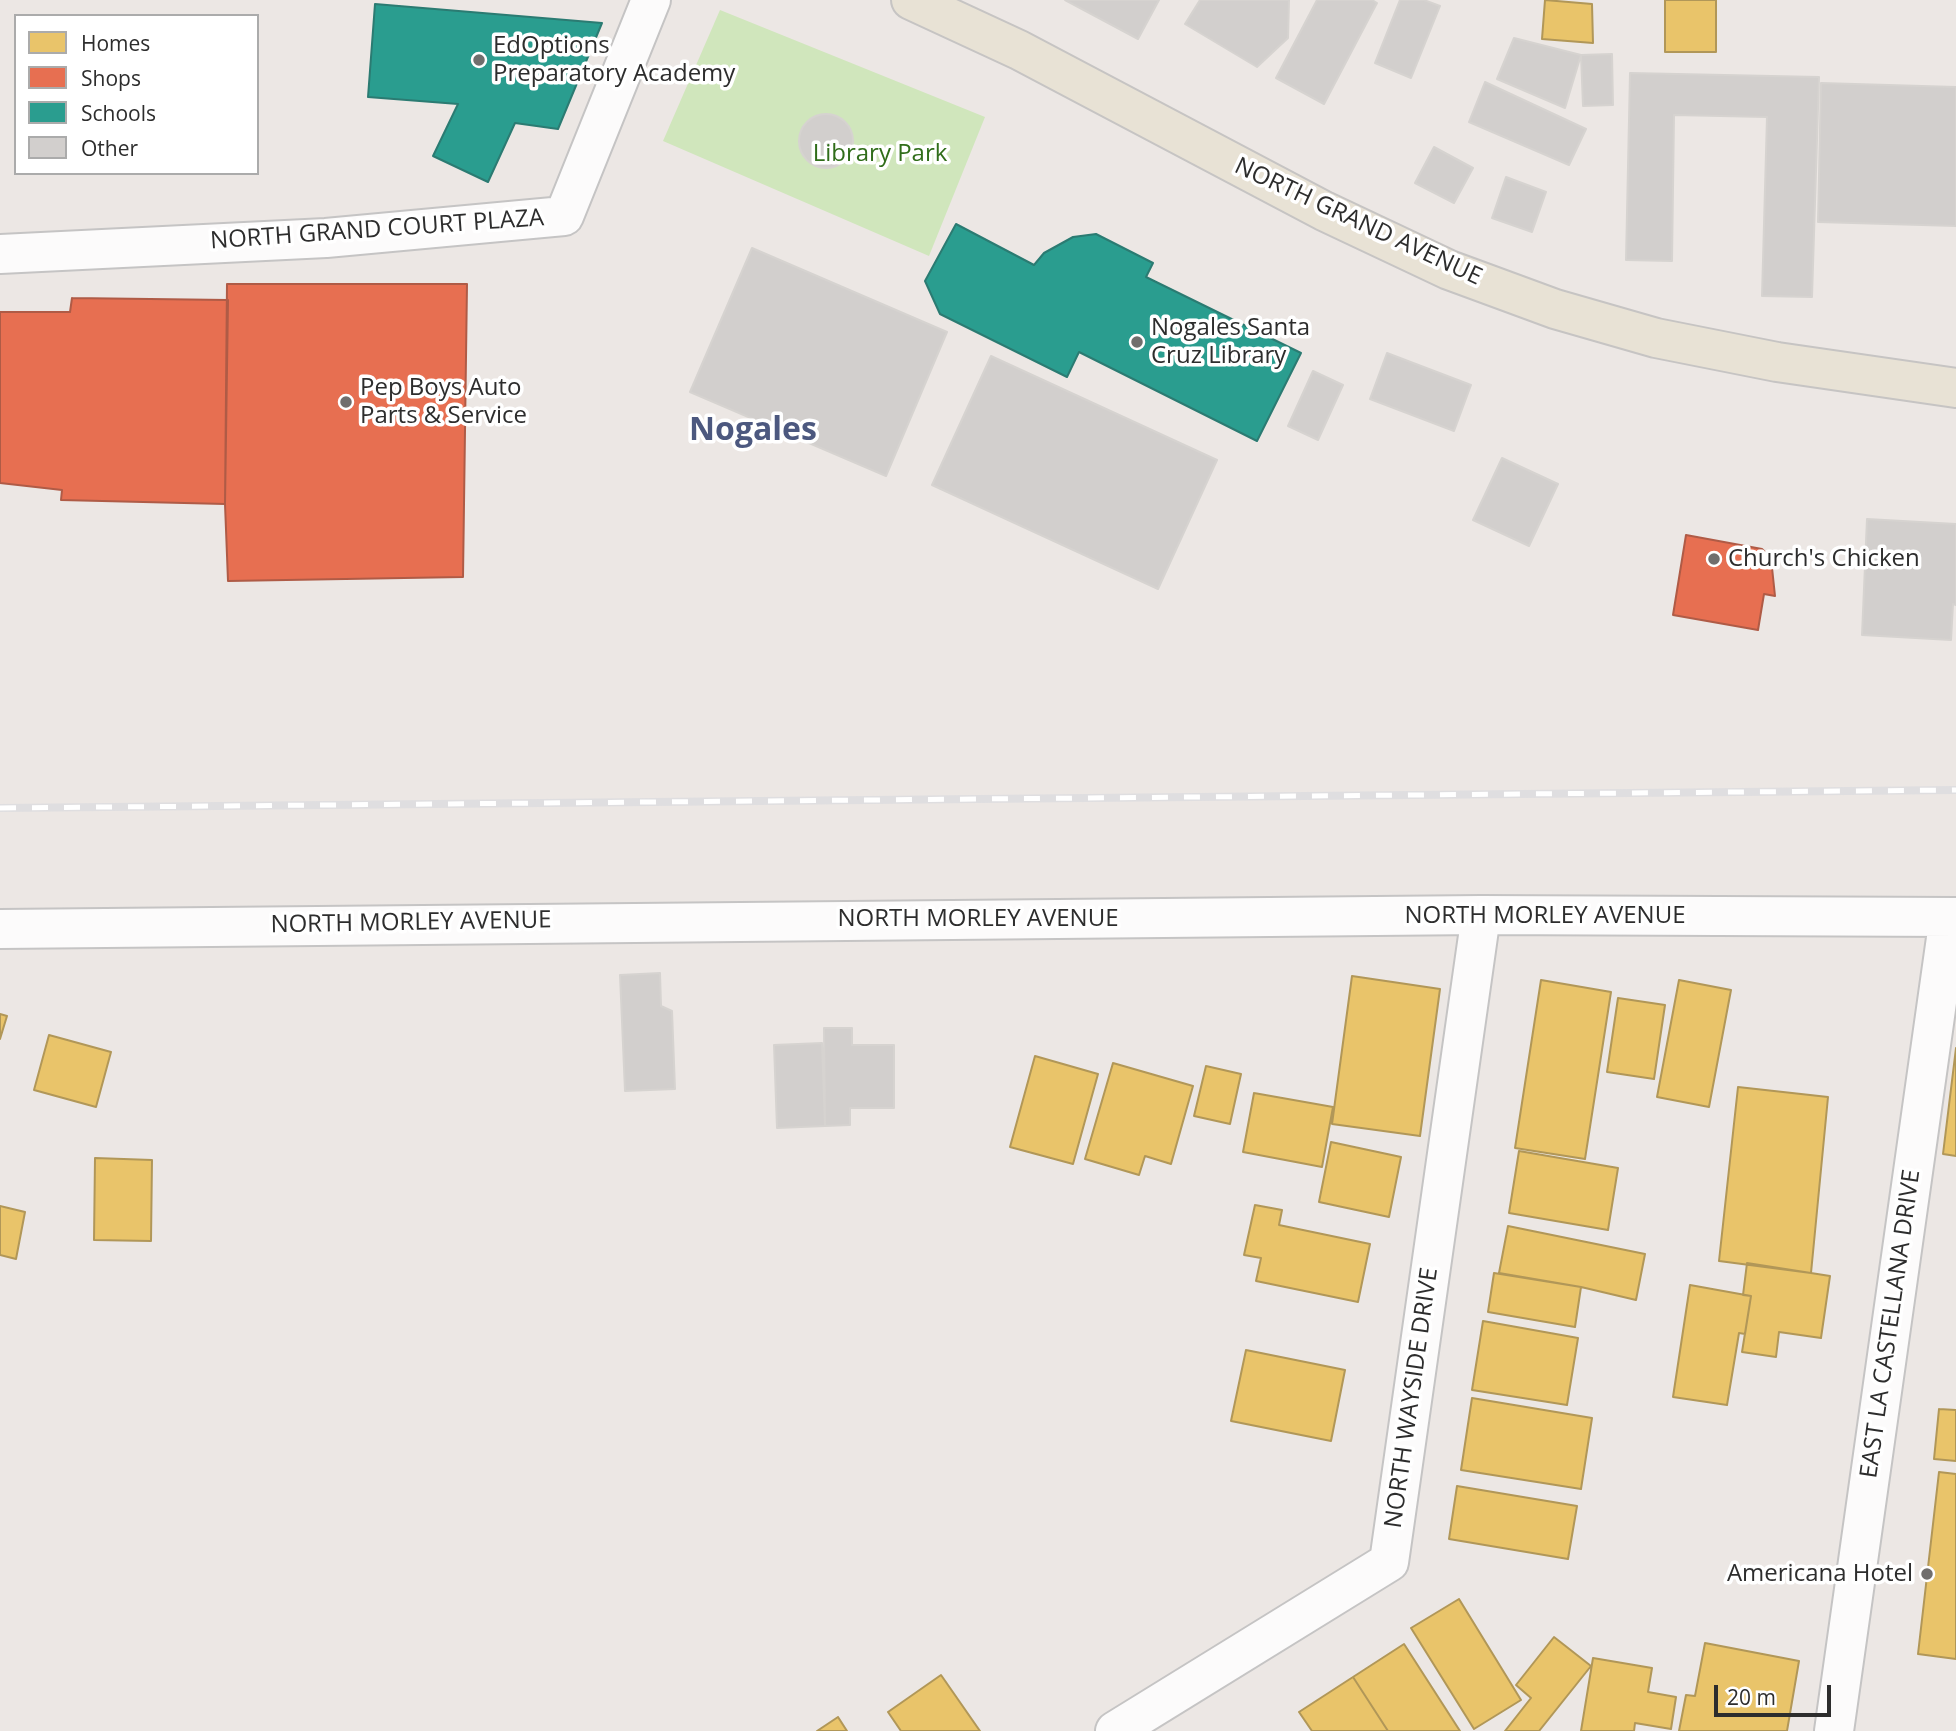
<!DOCTYPE html>
<html>
<head>
<meta charset="utf-8">
<style>
	body { margin:0 }
	#map { position:relative; width:1956px; height:1731px; overflow:hidden; background:#ece7e4; font-family:"Open Sans",sans-serif }
	canvas { display:block }
	.legend { position:absolute; left:14px; top:14px; width:245px; height:161px; box-sizing:border-box; background:#fff; border:2px solid #ababab; margin:0; padding:9px 12px; list-style:none; font-size:21px; color:#2d2d2d }
	.legend li { display:flex; align-items:center; gap:14px; height:35px }
	.legend b { width:35px; border:2px solid #ababab }
	.scale { position:absolute; left:1714px; top:1685px; width:117px; height:32px; box-sizing:border-box; border:4px solid #2d2d2d; border-top:0; padding-left:9px; font-size:21px; line-height:24px; white-space:nowrap; color:#2d2d2d; -webkit-text-stroke:5px #fff; paint-order:stroke }
</style>
</head>
<body>
<div id="map">
<canvas width="1956" height="1731"></canvas>
<ul class="legend">
<li><b style="height:19px;background:#e9c46a"></b>Homes</li>
<li><b style="height:19px;background:#e76f51"></b>Shops</li>
<li><b style="height:19px;background:#2a9d8f"></b>Schools</li>
<li><b style="height:19px;background:#d2cfcd"></b>Other</li>
</ul>
<div class="scale">20 m</div>
</div>
<script>
const ctx = document.querySelector('canvas').getContext('2d');
ctx.lineJoin = 'round';
function fillPath(path, color) { ctx.fillStyle = color; ctx.fill(path, 'evenodd'); }
const toPath = rows => new Path2D(rows.map(r => 'M' + r).join(''));
function trace(path, color, width, dash) { ctx.strokeStyle = color; ctx.lineWidth = width; ctx.lineCap = dash ? 'butt' : 'round'; ctx.setLineDash(dash || []); ctx.stroke(path); }
function write(font, color, halo, rows, align = 'center') {
  ctx.font = font + ' "Open Sans",sans-serif'; ctx.lineWidth = 7; ctx.setLineDash([]); ctx.textBaseline = 'middle'; ctx.strokeStyle = halo; ctx.fillStyle = color; for (const [text, x, y, turn = 0] of rows) {
    ctx.save(); ctx.translate(x, y); ctx.rotate((+turn || 0) * Math.PI / 180); ctx.textAlign = isNaN(turn) ? turn : align; if (halo) ctx.strokeText(text, 0, 0); ctx.fillText(text, 0, 0); ctx.restore();
  }
}
const green = toPath([
	[720,10,985,117,929,256,663,141]
]);
const homes = toPath([
	[1545,0,1592,4,1593,43,1542,39,1545,0],
	[1665,0,1716,0,1716,52,1665,52,1665,0],
	[1352,976,1440,989,1420,1136,1332,1124,1352,976],
	[1541,980,1611,992,1585,1159,1515,1148,1541,980],
	[1679,980,1731,990,1709,1107,1657,1097,1679,980],
	[1618,998,1665,1005,1654,1079,1607,1072,1618,998],
	[0,1014,7,1016,0,1039,0,1014],
	[49,1035,111,1052,96,1107,34,1090,49,1035],
	[1956,1048,1956,1156,1943,1154,1956,1048],
	[1035,1056,1098,1074,1073,1164,1010,1147,1035,1056],
	[1113,1063,1193,1086,1171,1164,1145,1156,1139,1175,1085,1159,1113,1063],
	[1206,1066,1241,1074,1230,1124,1194,1116,1206,1066],
	[1738,1087,1828,1097,1811,1273,1719,1261,1738,1087],
	[1254,1093,1333,1107,1322,1167,1243,1152,1254,1093],
	[1331,1142,1401,1157,1389,1217,1319,1202,1331,1142],
	[1519,1151,1618,1168,1608,1230,1509,1213,1519,1151],
	[95,1158,152,1160,151,1241,94,1240,95,1158],
	[1255,1205,1282,1210,1279,1225,1370,1244,1358,1302,1256,1281,1261,1258,1244,1255,1255,1205],
	[0,1206,25,1212,16,1259,0,1255,0,1206],
	[1508,1226,1645,1254,1636,1300,1581,1287,1499,1273,1508,1226],
	[1747,1263,1830,1276,1821,1338,1779,1332,1776,1357,1742,1352,1751,1296,1743,1295,1747,1263],
	[1494,1273,1581,1287,1575,1327,1488,1312,1494,1273],
	[1690,1285,1751,1296,1745,1334,1739,1333,1727,1405,1673,1397,1690,1285],
	[1483,1321,1578,1338,1567,1405,1472,1390,1483,1321],
	[1246,1350,1345,1370,1331,1441,1231,1421,1246,1350],
	[1472,1398,1592,1418,1581,1489,1461,1470,1472,1398],
	[1939,1409,1956,1410,1956,1461,1934,1459,1939,1409],
	[1939,1472,1956,1474,1956,1659,1918,1654,1939,1472],
	[1457,1486,1577,1506,1568,1559,1449,1539,1457,1486],
	[1459,1599,1521,1700,1474,1729,1411,1628,1459,1599],
	[1554,1637,1591,1666,1539,1731,1505,1731,1531,1698,1516,1685,1554,1637],
	[1705,1643,1799,1661,1787,1731,1679,1731,1686,1695,1695,1696,1705,1643],
	[1404,1644,1460,1731,1388,1731,1353,1677,1404,1644],
	[1593,1658,1652,1668,1648,1692,1676,1697,1671,1729,1635,1723,1634,1731,1581,1731,1593,1658],
	[941,1675,980,1731,901,1731,888,1712,941,1675],
	[1353,1677,1388,1731,1312,1731,1299,1712,1353,1677],
	[838,1717,847,1731,817,1731,838,1717]
]);
const shops = toPath([
	[227,284,467,284,463,577,228,581,225,504,227,284],
	[72,298,228,300,225,504,61,500,62,490,0,483,0,312,70,312,72,298],
	[1686,535,1762,549,1771,558,1775,596,1764,594,1758,630,1673,615,1686,535]
]);
const schools = toPath([
	[375,4,602,23,558,129,515,123,488,182,433,156,458,104,368,97,375,4],
	[956,224,1034,265,1044,253,1073,237,1096,234,1153,263,1146,277,1301,353,1257,441,1079,352,1067,377,940,314,925,281,956,224]
]);
const building = toPath([
	[1065,0,1159,0,1138,39,1065,0],
	[1200,0,1289,0,1288,38,1257,67,1185,24,1200,0],
	[1317,0,1372,0,1377,3,1324,104,1276,78,1317,0],
	[1400,0,1424,0,1440,6,1411,78,1375,63,1400,0],
	[1514,38,1581,55,1565,108,1497,79,1514,38],
	[1612,54,1613,105,1583,106,1581,55,1612,54],
	[1630,73,1819,77,1812,297,1762,296,1767,117,1674,115,1672,261,1626,260,1630,73],
	[1485,82,1586,129,1569,165,1469,122,1485,82],
	[1821,83,1956,87,1956,226,1818,222,1821,83],
	'799 141a27 27 0 1 1 54 0a27 27 0 1 1-54 0Z',
	[1434,147,1473,168,1454,203,1415,183,1434,147],
	[1506,177,1546,192,1532,232,1492,218,1506,177],
	[752,248,947,332,886,476,690,392,752,248],
	[1387,353,1471,385,1454,431,1370,399,1387,353],
	[991,356,1217,460,1158,589,932,485,991,356],
	[1313,371,1343,385,1318,440,1288,426,1313,371],
	[1502,458,1558,484,1529,546,1473,520,1502,458],
	[1867,519,1956,524,1956,605,1953,604,1951,640,1862,635,1867,519],
	[660,973,661,1006,672,1011,675,1089,625,1091,620,975,660,973],
	[824,1028,852,1028,852,1045,894,1045,894,1108,850,1108,850,1125,825,1126,824,1028],
	[822,1043,825,1126,777,1128,774,1045,822,1043]
]);
const minor = toPath([
	[0,254,326,238,564,216,651,0],
	[0,929,1481,915,1956,917],
	[1115,1731,1389,1562,1481,915],
	[1834,1731,1949,917]
]);
const major = toPath([
	[911,0,1019,50,1324,211,1449,270,1555,309,1656,338,1777,362,1956,388]
]);
const rail = toPath([
	[0,808,1956,790]
]);
const markers = [
	[479,60,7,"#706e6d"],
	[1137,342,7,"#706e6d"],
	[346,402,7,"#706e6d"],
	[1714,559,7,"#706e6d"],
	[1927,1574,7,"#706e6d"]
];
const poiNames = [
	["EdOptions",493,46],
	["Preparatory Academy",493,74],
	["Nogales Santa",1151,328],
	["Cruz Library",1151,356],
	["Pep Boys Auto",360,388],
	["Parts & Service",360,416],
	["Church's Chicken",1728,559],
	["Americana Hotel",1913,1574,"right"]
];
const parkNames = [
	["Library Park",880,154]
];
const streetNames = [
	["NORTH GRAND AVENUE",1358,222,25],
	["NORTH GRAND COURT PLAZA",377,230,-4],
	["NORTH MORLEY AVENUE",1545,916],
	["NORTH MORLEY AVENUE",978,919],
	["NORTH MORLEY AVENUE",411,923,-1],
	["EAST LA CASTELLANA DRIVE",1891,1324,-82],
	["NORTH WAYSIDE DRIVE",1412,1398,-82]
];
const districtNames = [
	["Nogales",753,431]
];
fillPath(green, '#d0e6bc');
fillPath(homes, '#e9c46a');
trace(homes, '#b19758', 2);
fillPath(shops, '#e76f51');
trace(shops, '#af5b46', 2);
fillPath(schools, '#2a9d8f');
trace(schools, '#2b7b72', 2);
fillPath(building, '#d2cfcd');
trace(building, '#d6d3d0', 2);
trace(minor, '#c5c4c4', 42);
trace(major, '#c6c4c3', 42);
trace(minor, '#fcfbfb', 38);
trace(major, '#e8e2d5', 38);
trace(rail, '#dfdee0', 8);
trace(rail, '#fff', 5, [16]);
for (const [x, y, r, color] of markers) { const dot = new Path2D(); dot.arc(x, y, r, 0, 2 * Math.PI); ctx.fillStyle = color; ctx.fill(dot); trace(dot, '#fff', 2.5); }
write('24px', '#2d2d2d', '#fff', poiNames, 'left');
write('24px', '#306d1a', '#fff', parkNames);
write('24px', '#2d2d2d', '#fff', streetNames);
write('bold 32px', '#4c587f', '#fff', districtNames);
</script>
</body>
</html>
